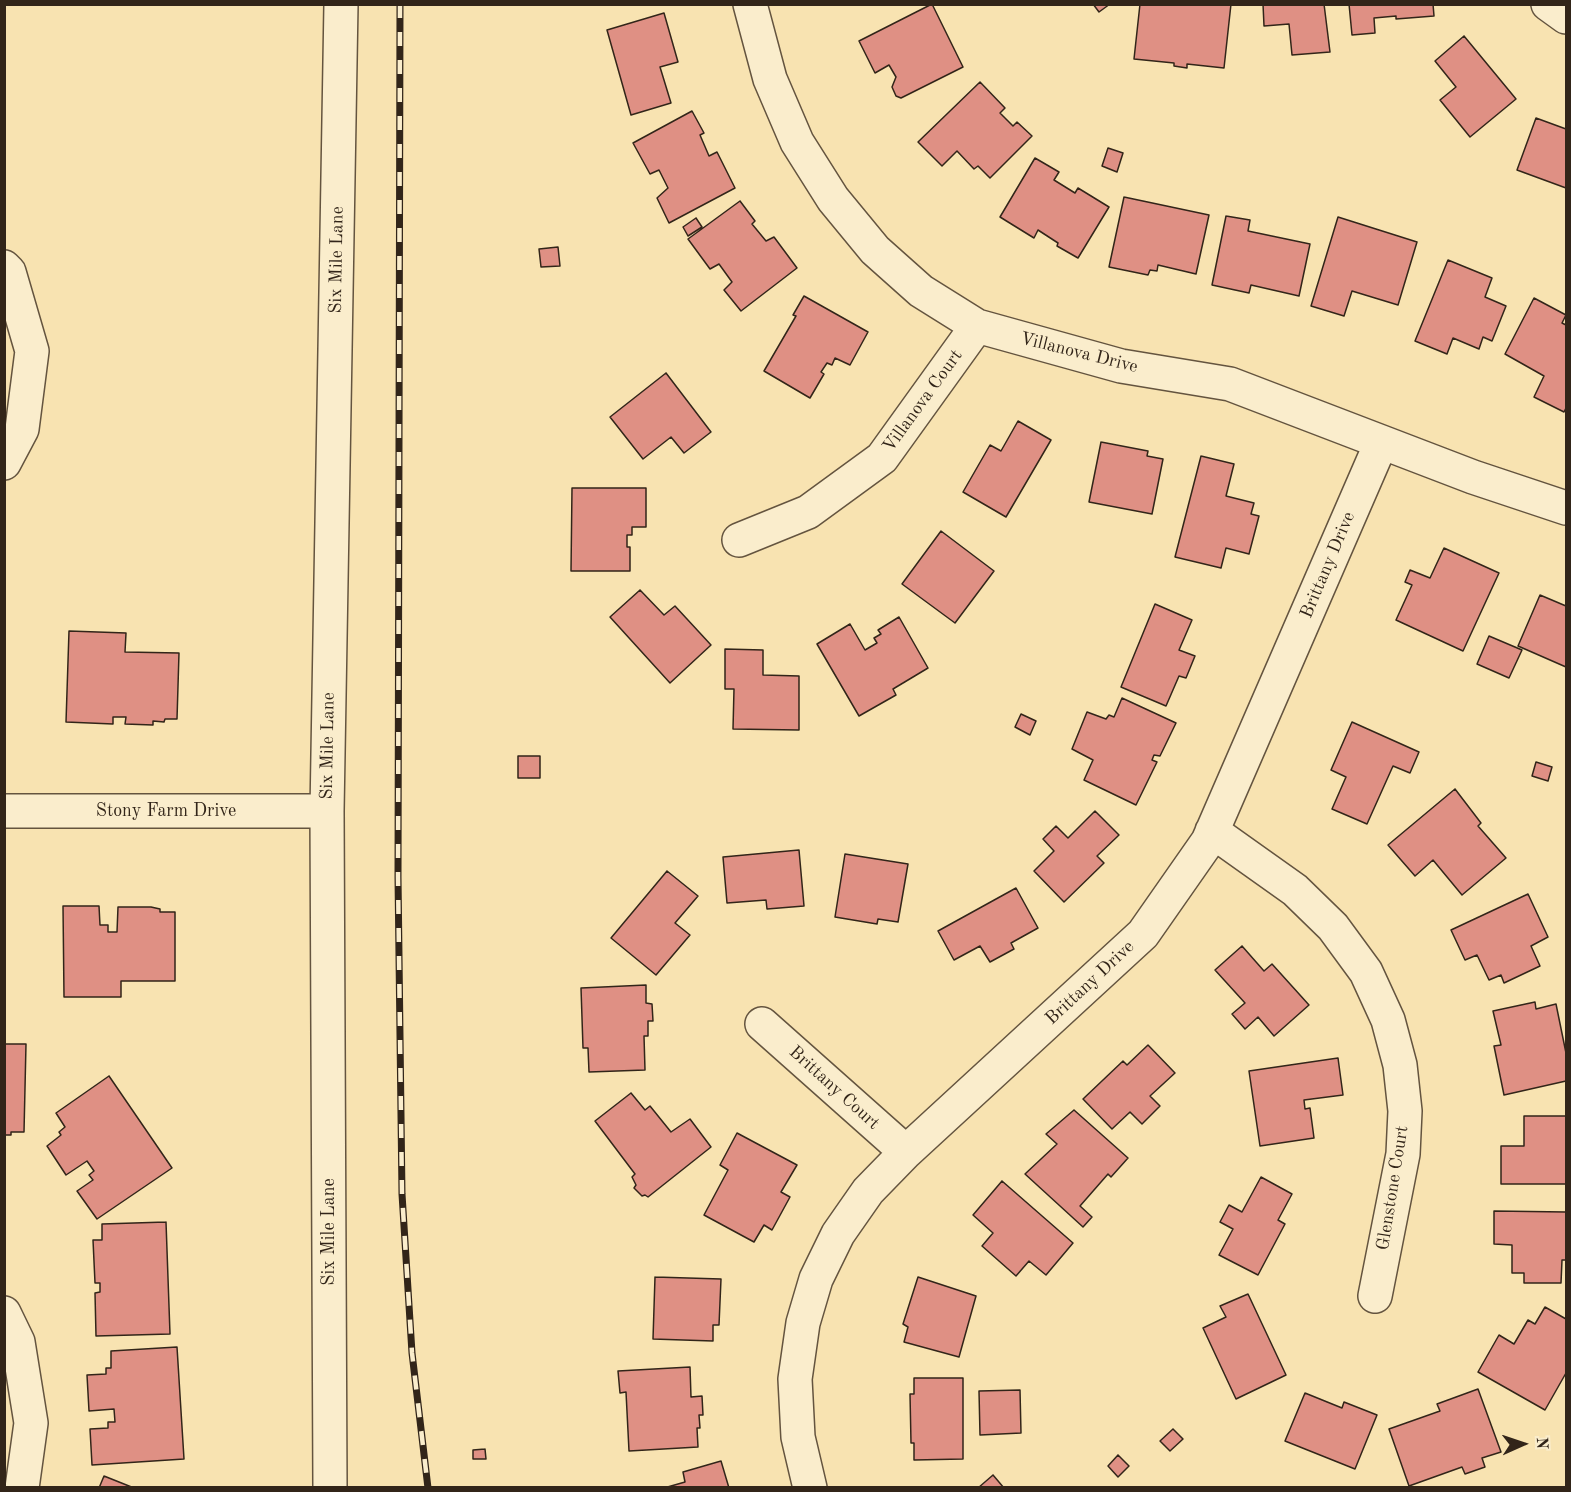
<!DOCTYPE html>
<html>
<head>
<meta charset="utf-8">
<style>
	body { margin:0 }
	#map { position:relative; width:1571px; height:1492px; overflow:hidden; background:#f8e3b1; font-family:"Old Standard TT",serif }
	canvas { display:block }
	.frame { position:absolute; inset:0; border:6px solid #322519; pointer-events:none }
	.north { position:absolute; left:1493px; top:1414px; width:60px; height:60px; -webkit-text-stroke:4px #faedcc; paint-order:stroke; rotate:87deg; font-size:16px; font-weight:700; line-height:24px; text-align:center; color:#322519 }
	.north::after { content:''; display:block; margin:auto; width:21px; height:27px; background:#322519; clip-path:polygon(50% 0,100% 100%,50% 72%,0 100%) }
</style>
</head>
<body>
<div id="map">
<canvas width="1571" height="1492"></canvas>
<div class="frame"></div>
<div class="north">N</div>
</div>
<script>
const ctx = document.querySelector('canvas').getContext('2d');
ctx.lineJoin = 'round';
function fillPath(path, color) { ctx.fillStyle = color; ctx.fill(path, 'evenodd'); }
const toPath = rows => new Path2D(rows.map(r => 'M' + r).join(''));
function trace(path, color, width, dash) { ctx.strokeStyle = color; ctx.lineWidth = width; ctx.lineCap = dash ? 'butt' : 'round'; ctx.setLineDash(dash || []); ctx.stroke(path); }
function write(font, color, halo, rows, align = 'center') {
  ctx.font = font + ' "Old Standard TT",serif'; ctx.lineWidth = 4.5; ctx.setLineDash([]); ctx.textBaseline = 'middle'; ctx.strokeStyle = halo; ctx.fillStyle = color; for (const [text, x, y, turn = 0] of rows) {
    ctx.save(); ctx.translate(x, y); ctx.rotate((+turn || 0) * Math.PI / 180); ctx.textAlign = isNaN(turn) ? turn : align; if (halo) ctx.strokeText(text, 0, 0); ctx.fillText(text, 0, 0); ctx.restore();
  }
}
const building = toPath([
	[932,4,963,67,901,98,896,96,892,87,896,77,889,65,875,73,859,41,932,4],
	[1093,4,1110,4,1099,12,1093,4],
	[1140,4,1231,4,1224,68,1187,64,1187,68,1174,66,1174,63,1134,59,1140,4],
	[1263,4,1324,4,1330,52,1292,55,1289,24,1264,26,1263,4],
	[1349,4,1433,4,1434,16,1396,19,1396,16,1374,18,1375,33,1352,35,1349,4],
	[664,13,678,62,660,67,671,103,631,115,607,30,664,13],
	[1464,36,1516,99,1470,137,1440,100,1456,87,1435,61,1464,36],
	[980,82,1005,108,1000,113,1013,126,1017,122,1032,136,990,178,978,166,974,169,957,151,942,166,918,142,980,82],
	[692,111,704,133,700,135,709,156,717,152,735,188,669,223,657,198,668,188,659,170,650,174,633,143,692,111],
	[1536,118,1566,129,1566,188,1517,170,1536,118],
	[1108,148,1123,153,1117,172,1102,166,1108,148],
	[1035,158,1059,172,1054,180,1075,193,1078,188,1109,207,1078,258,1057,246,1058,243,1038,230,1034,238,1000,217,1035,158],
	[1124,197,1209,215,1196,274,1158,265,1157,271,1150,270,1148,275,1109,267,1124,197],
	[740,201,755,221,752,224,766,241,774,237,797,268,741,311,724,290,732,282,719,264,710,269,688,239,740,201],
	[1226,216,1250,220,1248,231,1310,244,1299,296,1251,285,1249,293,1212,285,1226,216],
	[1338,217,1417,242,1398,305,1352,291,1344,316,1311,306,1338,217],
	[696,218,702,227,688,236,683,227,696,218],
	[558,247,560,266,541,267,539,249,558,247],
	[1448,260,1492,278,1485,297,1506,306,1492,341,1483,337,1479,349,1453,338,1447,354,1415,341,1448,260],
	[804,296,868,332,850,365,835,358,832,365,827,363,821,372,824,374,810,398,764,371,796,316,793,315,804,296],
	[1534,298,1566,315,1562,323,1566,325,1566,408,1564,412,1534,397,1544,376,1505,354,1534,298],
	[666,373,711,432,684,453,671,437,643,459,610,417,666,373],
	[1018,421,1051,440,1006,517,963,492,990,445,1001,451,1018,421],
	[1101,442,1148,451,1147,456,1163,459,1152,514,1089,502,1101,442],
	[1201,456,1234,464,1226,496,1254,503,1251,514,1259,516,1249,554,1226,548,1221,568,1175,557,1201,456],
	[572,488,646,488,646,527,632,527,632,535,627,535,627,547,630,547,630,571,571,571,572,488],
	[941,531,994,571,955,623,902,584,941,531],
	[1444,548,1499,573,1463,651,1396,620,1412,585,1405,582,1410,570,1430,578,1444,548],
	[640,590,664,615,675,606,711,645,670,683,610,617,640,590],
	[1540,595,1566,606,1566,667,1518,646,1540,595],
	[1155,604,1192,620,1179,650,1195,656,1186,678,1179,676,1166,706,1121,687,1155,604],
	[899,617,928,668,893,689,896,695,859,716,817,644,850,624,865,650,877,643,874,638,881,634,878,630,899,617],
	[69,631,126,633,125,652,179,653,177,719,165,719,164,722,153,721,153,725,125,724,126,717,113,717,113,724,66,722,69,631],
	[1489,636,1522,650,1509,678,1477,664,1489,636],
	[725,649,763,650,763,675,799,676,799,730,733,729,734,689,725,689,725,649],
	[1122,698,1176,723,1160,756,1154,755,1152,760,1157,762,1136,805,1084,780,1093,760,1072,749,1087,712,1106,719,1109,715,1114,717,1122,698],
	[1021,714,1036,721,1030,735,1015,727,1021,714],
	[1352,722,1419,752,1410,773,1393,766,1367,824,1332,809,1346,777,1331,770,1352,722],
	[518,756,540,756,540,778,518,778,518,756],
	[1536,762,1552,767,1548,781,1532,776,1536,762],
	[1455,789,1481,823,1478,826,1506,858,1462,895,1433,860,1415,876,1388,845,1455,789],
	[1095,811,1119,835,1097,856,1104,863,1064,902,1034,871,1054,851,1043,839,1056,826,1068,838,1095,811],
	[799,850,804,906,767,909,766,900,727,903,723,857,799,850],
	[845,854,908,864,898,922,878,919,877,924,835,917,845,854],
	[667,871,698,896,675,923,690,935,656,975,611,938,667,871],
	[1016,888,1038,928,1011,943,1014,949,990,962,980,946,954,960,938,931,1016,888],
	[1528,894,1548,937,1531,946,1540,966,1504,983,1501,975,1489,980,1477,955,1465,960,1451,930,1528,894],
	[63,906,99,906,100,925,108,925,108,932,117,932,118,907,151,907,160,909,160,912,175,912,175,981,121,981,121,997,64,997,63,906],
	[1242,946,1264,971,1272,964,1309,1005,1274,1036,1258,1017,1245,1029,1232,1014,1245,1003,1215,970,1242,946],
	[646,985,646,1003,652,1004,653,1021,648,1021,648,1036,644,1036,645,1070,589,1072,588,1048,583,1048,581,988,646,985],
	[1535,1002,1536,1009,1556,1004,1566,1053,1566,1081,1504,1095,1494,1046,1501,1045,1493,1011,1535,1002],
	[4,1044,26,1044,24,1132,11,1132,11,1135,4,1135,4,1044],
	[1148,1045,1175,1073,1150,1096,1160,1106,1142,1124,1130,1112,1112,1129,1083,1099,1123,1061,1127,1065,1148,1045],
	[1338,1058,1343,1095,1304,1100,1305,1109,1310,1108,1314,1138,1260,1146,1249,1071,1338,1058],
	[109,1076,172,1168,97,1219,77,1191,93,1180,89,1175,94,1171,87,1161,66,1175,47,1146,61,1135,59,1132,65,1127,56,1113,109,1076],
	[631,1093,645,1110,650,1106,671,1132,690,1119,711,1147,648,1197,645,1195,642,1196,634,1188,636,1185,632,1177,635,1174,595,1121,631,1093],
	[1074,1110,1128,1158,1111,1177,1108,1174,1080,1206,1092,1217,1083,1227,1025,1174,1057,1144,1046,1134,1074,1110],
	[1524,1116,1566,1116,1566,1184,1501,1184,1501,1146,1524,1146,1524,1116],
	[737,1133,797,1165,781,1192,790,1197,772,1230,764,1225,754,1242,704,1215,728,1170,720,1165,737,1133],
	[1261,1177,1292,1194,1278,1220,1285,1224,1258,1275,1219,1255,1233,1229,1220,1222,1229,1205,1242,1212,1261,1177],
	[1002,1181,1073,1243,1046,1275,1029,1261,1016,1276,982,1246,993,1233,973,1215,1002,1181],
	[1494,1211,1566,1212,1566,1260,1562,1260,1561,1283,1524,1283,1524,1273,1512,1273,1512,1245,1494,1244,1494,1211],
	[166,1222,170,1334,96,1336,95,1293,100,1292,100,1283,95,1283,93,1240,102,1240,102,1224,166,1222],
	[655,1277,721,1279,719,1325,713,1325,713,1341,653,1339,655,1277],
	[918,1277,976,1296,959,1357,904,1342,908,1327,903,1324,918,1277],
	[1248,1294,1286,1375,1236,1399,1203,1328,1226,1317,1220,1306,1248,1294],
	[1545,1307,1566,1319,1566,1373,1545,1410,1478,1372,1499,1335,1514,1344,1528,1320,1535,1324,1545,1307],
	[177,1347,184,1459,92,1465,90,1429,108,1428,108,1422,115,1422,114,1409,89,1411,87,1375,106,1374,106,1368,111,1368,111,1351,177,1347],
	[690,1367,691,1397,702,1396,703,1415,699,1415,700,1428,697,1428,698,1447,629,1451,626,1392,620,1393,618,1371,690,1367],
	[914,1378,963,1378,963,1459,914,1460,914,1443,911,1443,910,1394,914,1394,914,1378],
	[1478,1389,1501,1452,1482,1458,1485,1467,1465,1474,1462,1467,1409,1486,1389,1429,1440,1411,1437,1404,1478,1389],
	[1020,1390,1021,1433,980,1435,979,1391,1020,1390],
	[1305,1393,1342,1408,1344,1402,1377,1415,1355,1469,1285,1441,1305,1393],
	[1173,1429,1183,1439,1170,1451,1160,1441,1173,1429],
	[485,1449,486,1459,473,1459,473,1450,485,1449],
	[1118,1455,1129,1466,1118,1477,1108,1466,1118,1455],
	[721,1461,729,1488,664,1488,685,1482,683,1472,721,1461],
	[993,1475,1004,1488,978,1488,993,1475],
	[104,1476,134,1488,99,1488,104,1476]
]);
const minor = toPath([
	[750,4,770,79,797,142,833,199,875,250,921,291,977,326,1121,366,1230,384,1473,477,1566,508],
	[1548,4,1566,17],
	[4,267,9,272,32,351,22,429,4,463],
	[739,540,808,512,882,458,977,326],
	[4,811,327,811],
	[1212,831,1295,890,1333,927,1366,972,1388,1020,1400,1065,1405,1111,1403,1154,1375,1296],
	[762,1024,906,1152],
	[4,1313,18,1342,31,1423,22,1488],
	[330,1488,327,811,341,4],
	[810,1488,798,1437,795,1379,803,1323,816,1279,838,1234,868,1191,906,1152,1143,934,1208,841,1381,443]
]);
const rail = toPath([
	[400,4,398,877,402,1194,412,1353,428,1488]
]);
const streetNames = [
	["Six Mile Lane",337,260,-89],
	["Villanova Drive",1079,353,14],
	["Villanova Court",923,401,-54],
	["Brittany Drive",1328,565,-67],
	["Six Mile Lane",328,746,-89],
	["Stony Farm Drive",166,811],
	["Brittany Drive",1090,983,-43],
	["Brittany Court",834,1088,42],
	["Glenstone Court",1393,1188,-81],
	["Six Mile Lane",329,1232,-90]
];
fillPath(building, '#df9084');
trace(building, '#322519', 1.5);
trace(minor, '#64543f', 36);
trace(minor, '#faedcc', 33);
trace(rail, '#322519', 7);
trace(rail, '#faedcc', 4.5, [14]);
write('18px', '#322519', '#faedcc', streetNames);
</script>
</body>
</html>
